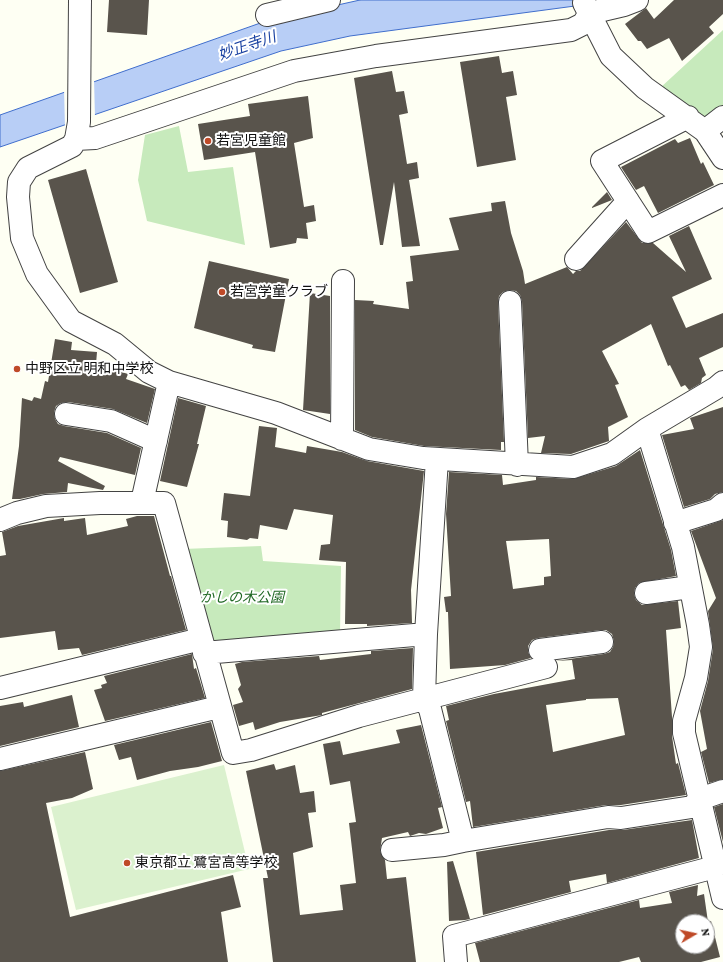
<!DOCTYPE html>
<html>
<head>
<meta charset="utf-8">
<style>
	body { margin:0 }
	#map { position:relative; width:723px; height:962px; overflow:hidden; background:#fefff3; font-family:"Crimson Pro",serif }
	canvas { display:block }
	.north { position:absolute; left:675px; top:914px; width:40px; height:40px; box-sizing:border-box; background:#fff; border:1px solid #9f9f9f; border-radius:50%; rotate:81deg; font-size:11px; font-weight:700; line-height:16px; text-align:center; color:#101010 }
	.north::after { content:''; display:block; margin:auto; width:14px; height:18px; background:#bf4a28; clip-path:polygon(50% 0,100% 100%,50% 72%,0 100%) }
</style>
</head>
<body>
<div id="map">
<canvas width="723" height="962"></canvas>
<div class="north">N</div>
</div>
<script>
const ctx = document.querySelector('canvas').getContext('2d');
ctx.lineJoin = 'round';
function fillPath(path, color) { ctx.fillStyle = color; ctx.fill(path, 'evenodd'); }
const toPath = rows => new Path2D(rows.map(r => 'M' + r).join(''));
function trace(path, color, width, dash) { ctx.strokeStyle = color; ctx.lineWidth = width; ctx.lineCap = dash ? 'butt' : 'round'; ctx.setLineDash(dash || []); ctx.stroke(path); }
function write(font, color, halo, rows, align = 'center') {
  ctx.font = font + ' "Crimson Pro","Noto Sans JP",serif'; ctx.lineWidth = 4; ctx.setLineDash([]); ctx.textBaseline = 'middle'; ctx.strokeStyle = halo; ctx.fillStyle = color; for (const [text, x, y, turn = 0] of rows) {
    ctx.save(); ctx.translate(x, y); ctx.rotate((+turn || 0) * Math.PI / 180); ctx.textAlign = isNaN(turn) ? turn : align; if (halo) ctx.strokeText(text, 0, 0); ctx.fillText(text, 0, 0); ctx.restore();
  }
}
const green = toPath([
	[723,30,723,107,714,115,703,117,660,88],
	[179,126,188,172,233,167,245,245,147,221,138,180,145,135],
	[261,546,263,561,341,566,340,634,215,645,183,549]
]);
const pitch = toPath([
	[224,765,249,869,76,910,51,807]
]);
const water = toPath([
	[360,0,587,0,575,6,350,36,281,51,0,147,0,115,266,21,360,0]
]);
const pier = toPath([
	[94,79,95,118,65,128,64,89]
]);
const building = toPath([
	[109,0,149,0,147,35,107,32],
	[674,0,723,0,723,14,709,27,714,33,682,61,669,38,647,49,641,41,638,41,625,24,646,8,654,19],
	[499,56,502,73,513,71,517,95,506,97,516,160,477,167,460,62],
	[392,71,396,92,404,91,408,113,399,115,407,164,417,162,419,178,409,180,420,246,402,247,394,182,383,245,380,245,354,78],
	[308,96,313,138,294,143,304,207,314,205,316,221,306,223,308,239,297,238,296,243,270,248,255,152,204,160,198,124,250,116,248,104],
	[690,138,701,164,703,162,714,185,658,213,644,186,636,190,621,167,675,139,678,143],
	[86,169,118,282,80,293,48,180],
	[607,192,612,200,592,208,592,207],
	[505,201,511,233,523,271,525,284,567,267,573,274,576,271,580,271,626,222,642,243,653,243,686,272,669,236,689,226,712,279,672,297,686,328,723,313,723,347,699,358,706,375,702,378,701,383,689,390,685,385,681,387,670,365,668,366,651,324,602,351,619,384,615,385,628,417,608,427,609,441,571,454,541,453,545,436,528,438,522,301,520,295,516,291,509,290,503,292,499,296,498,303,504,442,501,442,501,450,424,446,372,437,355,430,355,300,374,301,373,304,409,309,406,282,413,281,410,256,459,250,449,218,492,211,491,203],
	[209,261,289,279,275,352,252,348,253,345,194,328],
	[310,293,330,296,330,414,303,410],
	[55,339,72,342,71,350,97,352,96,364,128,374,126,379,155,389,147,423,113,409,68,402,61,403,56,406,54,412,55,419,58,424,64,426,107,433,141,448,135,475,60,457,58,461,105,486,103,490,68,483,67,492,43,494,20,499,12,499,19,446,22,398,32,401,34,397,41,399,45,381,48,382],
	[178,398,206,406,197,444,199,444,187,487,160,481],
	[723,407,723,492,715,494,710,499,684,507,662,435,694,429,690,418],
	[259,426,277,428,275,447,306,453,307,446,342,452,367,461,424,471,411,590,412,623,367,626,367,624,345,624,346,562,319,560,321,545,330,544,333,515,294,509,287,530,260,525,258,539,250,538,247,540,227,537,228,521,221,520,224,493,250,496],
	[640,450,671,550,676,576,639,583,635,588,634,594,636,600,642,605,678,601,681,628,666,630,672,717,672,736,676,764,678,763,686,795,621,805,606,805,473,827,470,801,466,802,446,721,449,720,446,706,494,694,575,679,572,660,556,661,604,654,610,652,613,647,614,641,612,634,606,630,601,630,538,638,532,640,528,646,528,652,531,658,505,665,450,669,448,612,446,612,444,597,451,596,446,514,449,472,502,475,503,485,536,480,536,477,573,479,616,466],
	[549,539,551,576,544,577,544,585,513,589,506,541],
	[618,698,625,735,553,752,546,705,586,700,586,699],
	[137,516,154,516,170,576,171,576,186,630,82,655,79,648,58,650,55,631,0,638,0,556,6,555,2,532,18,526,64,518,64,521,85,518,87,535,128,526,126,519],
	[723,520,723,779,709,783,701,752,707,749,700,711,708,681,713,649,708,611,716,598,691,531],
	[413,648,412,689,322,713,322,715,280,722,255,730,253,722,239,726,233,705,243,702,238,689,241,685,235,664,242,662,319,656,320,660,371,654,371,651],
	[192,654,194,669,196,668,205,698,105,721,94,690,102,688,101,685,107,683,104,676],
	[72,695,79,727,0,746,0,706,23,702,24,707],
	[211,722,222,761,198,767,170,771,137,780,131,757,119,760,114,745],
	[421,725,442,807,438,808,443,828,426,834,419,833,410,836,408,832,382,838,380,851,385,860,387,879,406,877,416,962,273,962,263,878,268,878,246,771,274,764,276,770,295,765,300,793,314,791,316,812,308,813,313,847,293,853,300,915,343,910,340,885,356,883,349,823,356,822,350,781,330,785,323,744,340,741,343,755,400,743,396,730],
	[85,752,93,789,72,798,46,803,70,917,233,875,241,907,221,912,228,962,0,962,0,771],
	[723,804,723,842,714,807],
	[692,820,699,858,607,883,606,874,569,881,571,892,483,915,476,852,609,830,623,830],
	[453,861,470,919,465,920,449,921,447,862],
	[698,885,697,896,704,894,708,922,711,921,720,957,701,962,641,962,639,957,619,962,480,962,475,943,639,900,640,908,672,903,669,892],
	[683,922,707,922,707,946,683,946]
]);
const minor = toPath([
	[80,0,79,122,76,139,72,146,28,168,19,182,18,197,22,238,37,274,71,321,115,344,149,372,169,382,276,413,369,449,423,458,573,467,612,454,647,429,716,388,723,382],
	[584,3,611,56,645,88,705,131,723,158],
	[267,15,329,0],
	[688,117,602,161,648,232,723,195],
	[705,131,723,117],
	[76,139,95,138,294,71,376,56,571,30,583,24,590,13,624,5,637,0],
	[576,259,628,201],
	[510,302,517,465],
	[66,414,111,421,156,441],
	[647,429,683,547,698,625,701,647,696,678,684,721,684,733,723,898],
	[342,439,343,281],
	[437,459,426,634,424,699,430,709,463,841,608,817,621,818,692,807,700,799,723,791],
	[142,502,169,382],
	[0,520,17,513,46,506,100,503,164,503,233,753,251,750,359,716,546,667],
	[675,523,716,510,723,504],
	[646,593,690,587],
	[540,650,602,642],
	[204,653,426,634],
	[0,688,201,639],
	[0,759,219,707],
	[392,850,444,845,463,841],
	[456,962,454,936,715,867]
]);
const markers = [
	[208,141,4,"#bf4a28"],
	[222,292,4,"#bf4a28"],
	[17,369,4,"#bf4a28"],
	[127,863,4,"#bf4a28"]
];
const poiNames = [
	["若宮児童館",216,141],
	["若宮学童クラブ",230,292],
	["中野区立 明和中学校",25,369],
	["東京都立 鷺宮高等学校",135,863]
];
const parkNames = [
	["かしの木公園",242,598]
];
const waterNames = [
	["妙正寺川",247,46,-19]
];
fillPath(green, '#c7eabc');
fillPath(pitch, '#dbf1ce');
fillPath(water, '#b8cef6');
trace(water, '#406ecc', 1);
fillPath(pier, '#fefff3');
fillPath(building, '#59544c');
trace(minor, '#434343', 24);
trace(minor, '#fff', 22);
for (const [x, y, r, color] of markers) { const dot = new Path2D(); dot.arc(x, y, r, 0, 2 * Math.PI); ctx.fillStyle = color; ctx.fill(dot); trace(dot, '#fff', 1.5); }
write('14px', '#101010', '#fff', poiNames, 'left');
write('italic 14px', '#206824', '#fff', parkNames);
write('italic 15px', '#1941a1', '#fff', waterNames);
</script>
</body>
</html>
